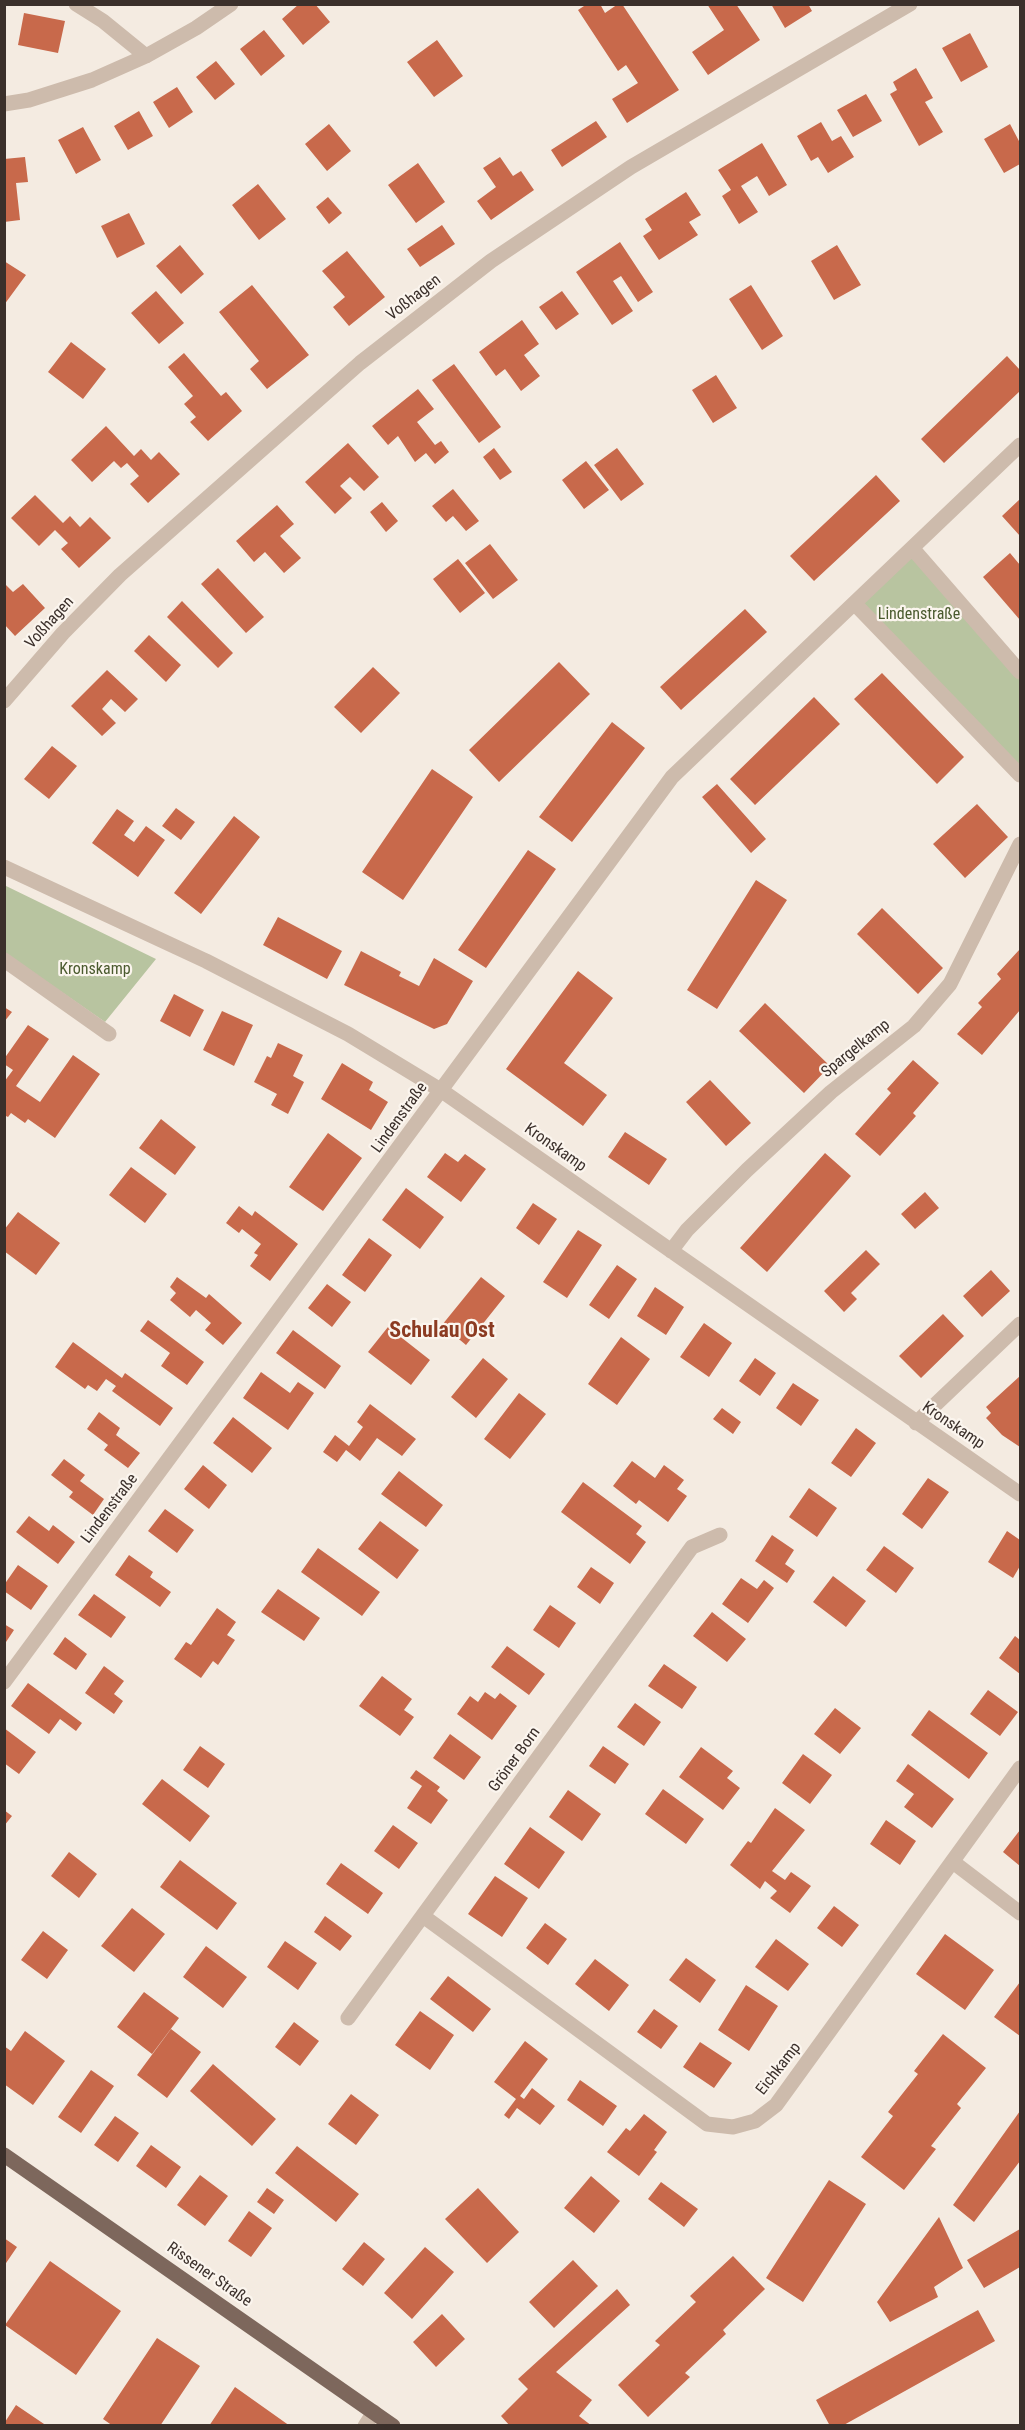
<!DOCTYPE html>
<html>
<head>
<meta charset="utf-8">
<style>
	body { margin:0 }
	#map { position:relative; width:1025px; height:2430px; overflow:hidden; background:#f4ebe1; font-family:"Roboto Condensed",sans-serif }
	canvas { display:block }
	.frame { position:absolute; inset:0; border:6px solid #3b302b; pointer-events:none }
</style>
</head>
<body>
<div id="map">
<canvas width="1025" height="2430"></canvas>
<div class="frame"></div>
</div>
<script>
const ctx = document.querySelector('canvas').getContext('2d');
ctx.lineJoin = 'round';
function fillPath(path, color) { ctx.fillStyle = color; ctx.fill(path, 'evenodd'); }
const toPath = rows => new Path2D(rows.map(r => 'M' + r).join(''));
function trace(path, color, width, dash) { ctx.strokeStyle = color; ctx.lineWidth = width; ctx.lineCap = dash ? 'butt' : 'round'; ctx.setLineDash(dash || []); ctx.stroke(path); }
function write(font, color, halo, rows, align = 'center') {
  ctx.font = font + ' "Roboto Condensed",sans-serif'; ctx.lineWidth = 4.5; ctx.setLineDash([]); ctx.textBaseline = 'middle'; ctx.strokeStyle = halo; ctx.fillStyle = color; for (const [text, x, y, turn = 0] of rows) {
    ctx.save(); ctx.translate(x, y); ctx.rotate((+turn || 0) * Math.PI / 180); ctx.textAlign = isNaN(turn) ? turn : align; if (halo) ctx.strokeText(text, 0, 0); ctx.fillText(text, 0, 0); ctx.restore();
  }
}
const green = toPath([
	[913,549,1020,672,1020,775,855,604],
	[4,885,156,959,105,1022,5,953]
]);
const building = toPath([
	[299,4,315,4,330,22,303,45,282,19],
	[587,4,600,4,605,13,618,4,622,4,679,90,627,123,612,99,638,83,626,65,618,71,578,10],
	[707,4,736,4,760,40,708,75,692,52,724,30],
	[771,4,808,4,812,11,785,28],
	[24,13,65,21,58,53,18,45],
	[264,30,285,56,261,76,240,49],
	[970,33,988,67,961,82,942,48],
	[437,40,463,76,434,97,407,62],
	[216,61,235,84,215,100,196,77],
	[916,68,933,98,925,102,943,132,919,146,890,94,897,90,893,82],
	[177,87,193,112,169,128,153,102],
	[866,94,882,121,853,137,837,110],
	[139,111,153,136,128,150,114,126],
	[596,121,607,137,562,167,551,150],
	[821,122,832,141,841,136,854,157,828,173,818,157,811,161,797,136],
	[329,124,351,151,327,171,305,144],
	[1010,124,1020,143,1020,164,1004,173,984,139],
	[83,127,101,160,76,174,58,140],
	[762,143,787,185,769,196,757,176,741,186,758,212,739,224,722,196,731,190,718,170],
	[25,157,28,182,16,183,20,220,4,222,4,159],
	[500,157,513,176,521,171,534,190,491,220,477,201,496,187,483,168],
	[418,163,445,202,416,223,388,185],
	[258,184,286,219,259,240,232,205],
	[686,192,701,215,689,222,698,235,659,260,643,236,652,230,645,219],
	[328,197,342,213,329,224,316,207],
	[129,213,145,244,117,258,101,226],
	[442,225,455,244,420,267,407,249],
	[620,242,653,292,638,302,621,276,613,281,633,311,612,325,576,272],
	[180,245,204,274,181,294,156,266],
	[837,245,861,285,834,300,811,261],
	[347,251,385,297,349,326,333,307,345,297,322,271],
	[4,261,26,275,4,305],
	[252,285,309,355,267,389,250,369,259,361,219,312],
	[751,285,783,336,762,350,729,299],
	[156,291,184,323,159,344,131,313],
	[562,291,579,314,556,330,539,307],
	[522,320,539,344,524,355,540,376,521,391,505,369,496,376,479,352],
	[71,342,106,369,83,399,48,372],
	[184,353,221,396,226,392,242,411,208,441,190,422,196,417,184,404,193,396,168,367],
	[1007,356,1020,370,1020,391,944,463,921,439],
	[454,364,501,427,479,443,432,380],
	[716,375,737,408,713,423,692,390],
	[418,389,434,409,417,422,435,445,441,441,449,452,435,464,426,453,415,462,398,436,388,445,372,426],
	[106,426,134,456,141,449,151,460,159,452,180,474,148,503,130,484,139,476,127,463,121,468,114,461,92,482,71,460],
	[348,443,379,477,364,491,350,477,340,486,352,498,335,514,305,482],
	[494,448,512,472,500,480,483,457],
	[617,448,644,484,621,501,594,465],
	[586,461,609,490,584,509,562,480],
	[876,475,900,501,814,581,790,556],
	[453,489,479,521,466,531,453,516,446,522,432,506],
	[35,495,63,523,70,516,80,527,90,517,111,538,79,568,61,549,68,543,55,530,39,546,11,518],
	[1020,499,1020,536,1002,516],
	[382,502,398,521,386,532,370,512],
	[277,505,294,524,280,536,301,558,284,573,265,552,254,562,236,541],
	[490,544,518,580,493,599,465,563],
	[1010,553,1020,565,1020,620,983,577],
	[458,559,485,593,460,613,433,579],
	[218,568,264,617,246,633,201,584],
	[4,583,13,592,23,584,45,608,15,636,4,624],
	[182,601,233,653,218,668,167,617],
	[745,609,767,632,681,710,660,687],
	[149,635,181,665,166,682,134,651],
	[559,662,590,694,499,782,469,750],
	[373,667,400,693,361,733,334,707],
	[107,670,138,699,125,712,111,699,102,709,116,723,102,736,71,706],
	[882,673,964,757,937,784,854,699],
	[814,697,840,724,755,805,730,779],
	[612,722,645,748,572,842,539,817],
	[52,746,77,766,49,799,24,779],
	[432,769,473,797,403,900,362,872],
	[717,784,766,839,751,853,702,797],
	[977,804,1008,837,965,878,933,844],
	[176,808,195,822,181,840,162,826],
	[117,809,134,821,124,835,134,842,146,826,165,840,138,877,92,843],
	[234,816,260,837,201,914,174,893],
	[528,850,556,869,486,968,458,950],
	[756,880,787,900,717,1009,687,990],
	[882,908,943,968,918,994,857,934],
	[278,917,342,951,327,979,263,945],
	[1020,949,1020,1010,982,1055,957,1034,982,1007,978,1003,1001,979,997,974],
	[361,951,401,972,399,976,419,986,434,958,473,981,447,1024,434,1029,344,985],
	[578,971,613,998,564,1063,607,1095,583,1126,506,1069],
	[174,994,204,1010,190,1037,160,1021],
	[765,1003,830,1066,804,1093,739,1031],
	[4,1007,12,1012,4,1022],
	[222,1011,253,1025,234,1066,203,1050],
	[28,1025,49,1039,16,1086,40,1102,73,1055,100,1074,55,1138,28,1119,25,1123,11,1113,8,1117,4,1115,4,1082,13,1070,4,1064,4,1059],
	[278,1043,303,1055,293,1076,304,1082,288,1114,271,1105,277,1094,254,1082,267,1056,271,1058],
	[913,1060,939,1083,913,1113,916,1116,880,1156,855,1134,891,1093,887,1089],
	[342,1063,373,1082,369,1090,388,1102,371,1130,321,1099],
	[710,1080,751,1123,726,1146,686,1102],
	[161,1119,196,1147,175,1175,139,1148],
	[625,1132,667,1159,649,1185,608,1157],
	[328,1133,362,1158,323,1211,289,1187],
	[445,1153,458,1162,465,1154,486,1169,461,1202,427,1177],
	[825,1153,851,1176,767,1272,740,1248],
	[131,1167,167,1194,145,1223,109,1195],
	[406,1188,444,1217,420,1249,382,1220],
	[925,1192,939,1208,915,1229,901,1214],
	[533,1203,557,1219,539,1245,516,1228],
	[239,1206,252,1216,255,1211,298,1244,270,1281,250,1266,258,1255,254,1253,261,1244,242,1229,239,1233,226,1223],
	[18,1212,60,1243,36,1275,4,1251,4,1230],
	[578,1230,602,1245,567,1298,543,1282],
	[369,1238,392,1255,365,1292,342,1275],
	[866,1250,880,1264,851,1293,857,1299,844,1312,824,1291],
	[617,1265,637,1279,609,1319,589,1305],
	[991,1270,1010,1291,982,1317,963,1296],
	[177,1277,206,1298,209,1294,242,1323,223,1345,205,1330,211,1323,196,1310,190,1317,170,1300,176,1293,170,1287],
	[481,1277,505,1296,466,1345,442,1325],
	[327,1284,351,1302,332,1327,308,1308],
	[655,1287,684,1307,666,1335,637,1316],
	[943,1314,964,1336,921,1378,899,1356],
	[148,1320,204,1362,187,1385,161,1366,170,1353,140,1331],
	[704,1323,732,1343,709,1377,680,1357],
	[388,1327,430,1360,411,1385,368,1352],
	[293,1330,341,1366,325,1389,276,1353],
	[621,1337,650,1359,617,1405,588,1384],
	[73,1342,122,1378,125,1373,173,1408,160,1426,112,1391,116,1386,106,1379,97,1391,88,1385,85,1389,55,1367],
	[483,1358,508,1379,476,1418,451,1397],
	[755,1358,776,1373,760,1396,739,1381],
	[261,1372,290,1393,298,1382,314,1393,288,1430,243,1398],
	[1020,1376,1020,1447,1002,1435,986,1418,991,1413,986,1407],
	[793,1383,819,1400,801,1426,776,1408],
	[519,1393,546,1414,510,1459,484,1439],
	[370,1404,416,1439,402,1456,377,1438,360,1461,346,1450,337,1462,323,1452,335,1435,349,1446,363,1427,357,1422],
	[722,1408,741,1422,733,1434,713,1419],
	[99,1412,120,1428,116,1435,140,1453,128,1468,104,1450,108,1445,87,1429],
	[233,1417,272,1448,252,1473,213,1443],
	[856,1428,876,1443,851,1477,831,1463],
	[64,1459,85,1475,80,1481,104,1499,93,1515,69,1497,73,1492,51,1475],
	[632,1461,655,1478,664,1465,684,1480,677,1489,687,1496,668,1522,639,1500,636,1504,613,1486],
	[203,1465,227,1485,209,1509,184,1489],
	[399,1471,443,1505,426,1527,381,1494],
	[928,1478,949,1492,922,1529,902,1514],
	[583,1482,642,1526,636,1534,646,1542,630,1564,561,1512],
	[809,1488,837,1508,817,1537,789,1517],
	[165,1509,194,1530,177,1553,148,1531],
	[29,1516,49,1531,53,1525,75,1542,58,1564,16,1532],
	[380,1521,419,1550,397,1579,358,1549],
	[1007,1531,1020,1540,1020,1566,1013,1578,988,1562],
	[772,1535,794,1550,785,1564,795,1571,787,1583,755,1561],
	[884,1546,914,1568,896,1593,866,1570],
	[318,1548,380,1592,362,1616,301,1572],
	[129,1555,153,1572,150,1577,171,1592,160,1607,115,1575],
	[18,1565,48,1586,31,1610,4,1591,4,1585],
	[591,1567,614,1583,600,1604,577,1587],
	[833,1576,866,1601,846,1627,813,1602],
	[741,1578,757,1589,764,1580,774,1588,748,1623,722,1604],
	[278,1589,320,1618,304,1641,261,1612],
	[94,1594,126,1617,111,1638,78,1615],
	[550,1605,576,1623,559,1648,533,1630],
	[217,1608,236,1622,227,1635,235,1640,218,1665,213,1661,201,1678,174,1659,186,1642,191,1645],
	[712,1612,746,1639,727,1662,693,1636],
	[4,1624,14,1630,4,1645],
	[1015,1636,1020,1640,1020,1674,999,1658],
	[65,1637,87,1654,76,1670,53,1654],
	[507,1646,545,1674,529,1695,491,1667],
	[664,1664,697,1687,682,1709,648,1686],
	[104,1666,124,1681,114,1694,123,1701,114,1714,85,1693],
	[382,1676,412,1699,404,1710,414,1717,400,1736,359,1706],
	[28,1683,82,1723,76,1731,60,1719,49,1734,11,1706],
	[988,1690,1018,1712,1000,1736,970,1714],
	[485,1692,495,1699,500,1693,517,1706,492,1740,457,1714,470,1696,478,1702],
	[635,1703,661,1722,644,1746,617,1727],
	[835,1708,861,1728,840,1754,814,1734],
	[929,1710,988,1753,969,1779,911,1735],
	[4,1728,36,1752,19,1774,4,1763],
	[450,1734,481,1757,464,1780,433,1758],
	[200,1746,225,1764,208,1788,183,1770],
	[603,1746,629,1764,615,1784,589,1766],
	[701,1747,733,1771,727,1778,740,1788,723,1810,679,1777],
	[803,1754,832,1775,810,1804,782,1783],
	[908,1764,954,1799,932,1828,904,1807,914,1794,896,1781],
	[416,1770,440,1787,437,1791,448,1800,431,1824,407,1808,422,1786,410,1778],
	[162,1779,210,1816,190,1842,142,1804],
	[663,1789,704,1819,686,1844,645,1814],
	[568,1790,601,1814,582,1841,549,1817],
	[775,1808,805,1830,772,1871,785,1880,791,1872,811,1886,790,1913,770,1898,777,1891,765,1881,760,1889,730,1865,748,1841,751,1843],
	[4,1810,12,1816,4,1826],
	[886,1820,916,1841,900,1865,870,1844],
	[393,1825,418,1843,399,1869,374,1851],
	[530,1827,565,1852,539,1889,504,1864],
	[1020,1830,1020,1866,1003,1852],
	[69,1852,97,1874,79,1898,51,1876],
	[180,1860,237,1903,217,1930,160,1887],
	[341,1863,383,1893,368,1914,326,1884],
	[495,1876,528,1898,502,1937,468,1914],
	[834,1906,859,1925,842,1947,817,1928],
	[132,1908,165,1934,134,1972,101,1946],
	[325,1916,352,1936,340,1951,314,1932],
	[545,1923,567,1939,548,1965,526,1948],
	[43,1931,68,1950,47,1979,21,1960],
	[945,1934,994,1970,965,2010,916,1974],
	[776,1939,809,1964,788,1991,755,1967],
	[285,1941,317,1963,298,1990,267,1967],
	[206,1946,247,1977,223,2008,183,1977],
	[686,1958,716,1980,700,2003,669,1980],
	[595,1959,629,1985,609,2011,575,1984],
	[448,1976,491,2009,473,2032,430,1999],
	[1020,1982,1020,2036,994,2017],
	[746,1985,778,2006,749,2051,718,2030],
	[144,1992,179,2018,152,2054,117,2027],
	[654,2009,678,2026,661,2049,637,2032],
	[420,2011,454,2035,430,2070,395,2045],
	[294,2022,319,2041,300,2066,275,2047],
	[171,2029,201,2052,167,2098,137,2075],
	[25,2031,65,2061,33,2105,4,2084,4,2046,11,2051],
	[943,2034,986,2068,957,2104,961,2108,931,2146,936,2149,904,2190,861,2157,893,2116,888,2112,918,2074,914,2071],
	[525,2041,548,2059,520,2096,524,2099,532,2088,555,2106,540,2125,517,2108,509,2119,504,2115,516,2099,494,2082],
	[700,2042,732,2063,714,2088,683,2067],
	[213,2064,276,2119,252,2146,190,2091],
	[91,2070,114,2086,81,2133,58,2117],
	[580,2080,617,2106,603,2126,567,2100],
	[351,2094,379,2115,356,2145,328,2124],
	[1020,2111,1020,2161,974,2222,953,2205],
	[644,2114,667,2132,654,2150,657,2152,639,2176,607,2152,626,2128,630,2131],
	[115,2116,139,2133,118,2162,94,2145],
	[151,2145,181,2167,166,2188,136,2166],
	[297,2146,359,2194,336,2222,275,2173],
	[200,2175,228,2196,205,2226,177,2205],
	[591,2176,620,2201,594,2233,564,2208],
	[829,2180,866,2204,803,2302,766,2278],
	[661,2182,698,2209,684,2227,648,2199],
	[267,2188,284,2200,274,2214,257,2202],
	[478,2188,519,2232,487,2263,445,2219],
	[249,2211,272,2228,251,2257,228,2241],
	[939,2217,963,2268,934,2287,938,2297,890,2322,877,2302],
	[1020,2229,1020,2267,984,2288,967,2260],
	[4,2238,17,2247,4,2266],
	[364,2242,385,2259,363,2286,342,2269],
	[425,2247,454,2272,412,2319,384,2293],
	[733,2256,765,2289,723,2330,726,2334,685,2373,690,2377,648,2417,618,2385,660,2345,655,2341,696,2302,690,2296],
	[573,2260,598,2286,554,2328,529,2302],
	[50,2261,121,2311,76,2375,5,2325],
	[617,2289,630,2305,556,2372,592,2400,579,2416,592,2426,510,2426,501,2416,528,2389,518,2379],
	[978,2310,995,2341,842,2426,830,2426,816,2400],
	[442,2314,465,2339,436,2367,413,2342],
	[157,2338,200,2366,160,2426,113,2426,103,2419],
	[235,2387,290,2426,209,2426],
	[16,2405,47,2426,5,2426,5,2422]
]);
const minor = toPath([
	[76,4,103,21,146,56],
	[4,104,29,100,92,80,146,56,196,28,231,4],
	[913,549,1020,672],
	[855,604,1020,775],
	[4,701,63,633,120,575,360,363,491,261,631,167,910,4],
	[4,867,206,961,348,1034,442,1091,1020,1494],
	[4,960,109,1034],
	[671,1251,687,1230,747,1170,831,1092,914,1026,950,984,1020,844],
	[916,1423,1020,1324],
	[4,1682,672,777,1020,445],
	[953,1862,1020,1913],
	[423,1916,707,2124,733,2127,755,2121,776,2105,1020,1768],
	[348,2018,692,1547,720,1535],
	[365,2426,374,2412]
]);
const major = toPath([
	[4,2155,393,2426]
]);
const streetNames = [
	["Voßhagen",414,298,-38],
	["Voßhagen",50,623,-48],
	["Spargelkamp",856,1049,-39],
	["Lindenstraße",400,1118,-54],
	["Kronskamp",555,1148,35],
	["Kronskamp",953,1426,34],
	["Lindenstraße",110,1509,-53],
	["Gröner Born",515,1760,-54],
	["Eichkamp",779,2069,-52],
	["Rissener Straße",209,2275,35]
];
const parkNames = [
	["Lindenstraße",919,615],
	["Kronskamp",95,970]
];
const districtNames = [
	["Schulau Ost",442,1331]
];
fillPath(green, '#b8c4a0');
fillPath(building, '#c8694b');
trace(minor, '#cdbbac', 15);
trace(major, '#7d675c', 15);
write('16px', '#3b302b', '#fbf5ee', streetNames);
write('16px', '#4a5a2e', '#fbf5ee', parkNames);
write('bold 22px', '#8c3b22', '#fbf5ee', districtNames);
</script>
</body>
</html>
